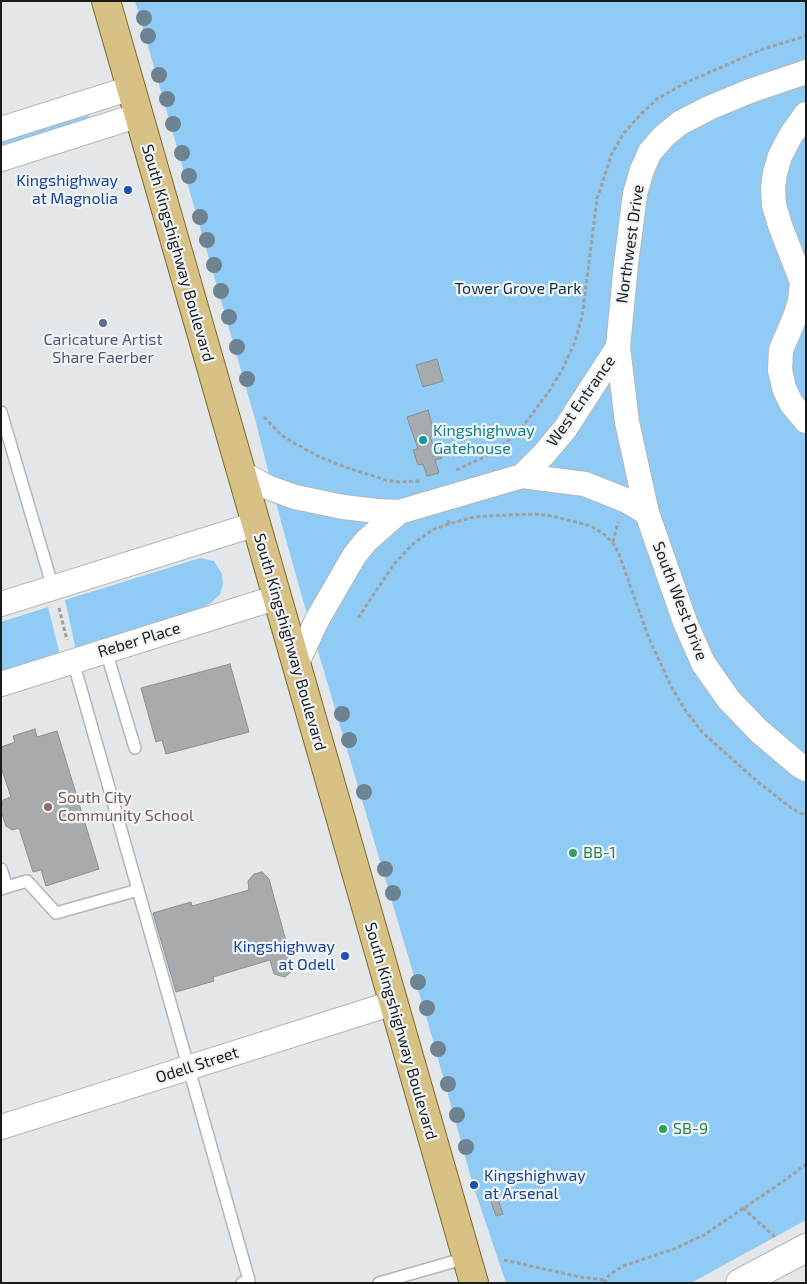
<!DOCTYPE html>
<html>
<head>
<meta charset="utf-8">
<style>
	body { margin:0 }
	#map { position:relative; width:807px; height:1284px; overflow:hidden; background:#e3e7e9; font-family:"Exo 2",sans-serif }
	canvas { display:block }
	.frame { position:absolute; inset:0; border:2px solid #191b1b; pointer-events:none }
</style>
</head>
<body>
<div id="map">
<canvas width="807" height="1284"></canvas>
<div class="frame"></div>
</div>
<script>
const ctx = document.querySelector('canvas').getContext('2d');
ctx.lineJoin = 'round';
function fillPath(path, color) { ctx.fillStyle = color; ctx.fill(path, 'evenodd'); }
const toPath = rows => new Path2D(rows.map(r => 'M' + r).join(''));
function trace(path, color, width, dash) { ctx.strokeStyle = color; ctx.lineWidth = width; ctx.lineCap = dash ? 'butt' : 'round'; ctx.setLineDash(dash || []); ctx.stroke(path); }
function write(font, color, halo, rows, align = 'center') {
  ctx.font = font + ' "Exo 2",sans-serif'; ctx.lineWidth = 4.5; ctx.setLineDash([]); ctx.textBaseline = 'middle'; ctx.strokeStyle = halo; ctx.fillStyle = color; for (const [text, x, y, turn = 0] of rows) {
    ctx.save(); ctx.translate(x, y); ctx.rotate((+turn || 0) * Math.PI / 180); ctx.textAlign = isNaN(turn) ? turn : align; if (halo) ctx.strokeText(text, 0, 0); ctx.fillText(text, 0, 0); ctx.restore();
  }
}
const green = toPath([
	[135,1,806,1,806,1220,691,1283,506,1283,473,1185,432,1037,302,597,280,518,255,419],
	[84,113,88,114,90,121,1,150,1,140],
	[200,558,214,561,222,574,223,584,220,594,211,603,197,610,76,650,65,600],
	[48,607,60,655,1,673,1,622]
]);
const building = toPath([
	[437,359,443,381,423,387,416,365,437,359],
	[428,410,435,435,430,436,433,445,437,443,442,458,435,460,439,473,427,476,423,464,418,465,413,450,418,449,407,417,428,410],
	[230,664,249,732,166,754,162,740,156,742,141,688,230,664],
	[35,729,37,737,57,731,99,869,46,886,41,870,33,872,19,828,12,830,6,826,1,811,3,800,11,797,1,767,1,747,15,742,13,736,35,729],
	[262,872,269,879,292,963,292,971,285,977,274,974,270,960,213,977,214,981,176,992,153,913,191,902,192,906,249,890,248,881,254,874,262,872],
	[498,1199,503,1214,496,1216,491,1201,498,1199]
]);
const path = toPath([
	[264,417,280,434,292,442,320,457,345,467,386,480,399,482,421,481],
	[456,470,484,457,502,446,521,429,550,390,563,368,574,344,582,317,597,199,612,153,624,133,640,115,657,99,685,83,763,49,806,36],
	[448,520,449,524,474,517,488,516,535,514,552,516,591,526,605,535,613,543,619,554,648,636,672,688,685,710,702,732,722,750,758,782,790,807,806,816],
	[613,542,618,522],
	[59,608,67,640],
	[358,618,394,564,413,544,432,530,449,524],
	[743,1208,775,1237],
	[504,1260,580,1277,605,1280],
	[604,1283,609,1275,623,1266,674,1249,704,1235,788,1178,806,1164]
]);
const lane = toPath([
	[1,412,53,588],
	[106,651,135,748],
	[73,661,249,1280,242,1283],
	[1,869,7,887,1,889],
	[7,887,27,881,56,913,138,890],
	[379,1283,466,1258]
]);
const street = toPath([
	[806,72,750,91,709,108,680,123,664,136,650,152,642,170,635,194,626,264,618,347,627,422,647,513,685,622,703,663,729,700,759,731,799,765,806,769],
	[806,114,791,135,780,156,775,173,773,188,774,205,781,228,802,282,806,285],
	[1,129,131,88],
	[1,159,139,115],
	[802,282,800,301,795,317,781,350,780,370,784,388,791,403,806,421],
	[242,473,267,487,295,497,343,507,377,511,399,512,522,476,585,484,625,500,647,513],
	[522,476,544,454,565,429,618,347],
	[1,604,256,524],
	[296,665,317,620,354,556,366,541,399,512],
	[1,684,278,597],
	[1,1127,393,1003]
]);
const secondary = toPath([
	[740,1283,806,1248]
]);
const primary = toPath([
	[106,1,474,1283]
]);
const trees = [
	[144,18],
	[148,36],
	[159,75],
	[167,99],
	[173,124],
	[182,153],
	[189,176],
	[200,217],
	[207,240],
	[214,265],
	[221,291],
	[229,317],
	[237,347],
	[247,379],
	[342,714],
	[349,740],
	[364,792],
	[385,869],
	[393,893],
	[418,982],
	[427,1008],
	[438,1049],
	[448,1084],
	[457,1115],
	[466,1147]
];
const markers = [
	[128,190,5,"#1a4fb4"],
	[103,323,5,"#5c6f8a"],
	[423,440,5,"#0f9aa8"],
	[48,807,5,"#8d6e63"],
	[573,853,5,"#2e9e5b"],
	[345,956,5,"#1a4fb4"],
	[663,1129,5,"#2e9e5b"],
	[474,1185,5,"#1a4fb4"]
];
const transitNames = [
	["Kingshighway",118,181],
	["at Magnolia",118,199],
	["Kingshighway",335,947],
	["at Odell",335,965],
	["Kingshighway",484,1176,"left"],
	["at Arsenal",484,1194,"left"]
];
const streetNames = [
	["Northwest Drive",630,244,-82],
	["South Kingshighway Boulevard",178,253,74],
	["West Entrance",581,401,-55],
	["South West Drive",680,601,69],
	["Reber Place",139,640,-17],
	["South Kingshighway Boulevard",290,642,74],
	["South Kingshighway Boulevard",401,1031,74],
	["Odell Street",197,1065,-18]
];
const parkNames = [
	["Tower Grove Park",518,289]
];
const serviceNames = [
	["Caricature Artist",103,340],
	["Share Faerber",103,358]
];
const cultureNames = [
	["Kingshighway",433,431],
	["Gatehouse",433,449]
];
const educationNames = [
	["South City",58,798],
	["Community School",58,816]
];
const leisureNames = [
	["BB-1",583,853],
	["SB-9",673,1129]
];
fillPath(green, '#90cbf5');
fillPath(building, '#a8abad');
trace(building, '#8c8f91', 1);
trace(lane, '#b3b6b8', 14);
trace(street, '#b3b6b8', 26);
trace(secondary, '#b3b6b8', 30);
trace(primary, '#836c2b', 30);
trace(path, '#9ea1a3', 3, [4, 2.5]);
trace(lane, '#fff', 11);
trace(street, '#fff', 24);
trace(secondary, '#fff', 28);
trace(primary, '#d7c185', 28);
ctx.fillStyle = '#6d8391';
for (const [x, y] of trees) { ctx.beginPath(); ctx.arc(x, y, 8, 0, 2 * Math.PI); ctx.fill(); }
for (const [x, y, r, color] of markers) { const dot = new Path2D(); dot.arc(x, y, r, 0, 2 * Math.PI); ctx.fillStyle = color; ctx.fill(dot); trace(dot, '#f1f4f6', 2); }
write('16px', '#164399', '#f1f4f6', transitNames, 'right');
write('16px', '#191b1b', '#f1f4f6', streetNames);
write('16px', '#0c3249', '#f1f4f6', parkNames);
write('16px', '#4e5e75', '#f1f4f6', serviceNames);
write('16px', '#0d838f', '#f1f4f6', cultureNames, 'left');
write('16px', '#785e54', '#f1f4f6', educationNames, 'left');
write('16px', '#27864d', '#f1f4f6', leisureNames, 'left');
</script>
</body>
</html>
